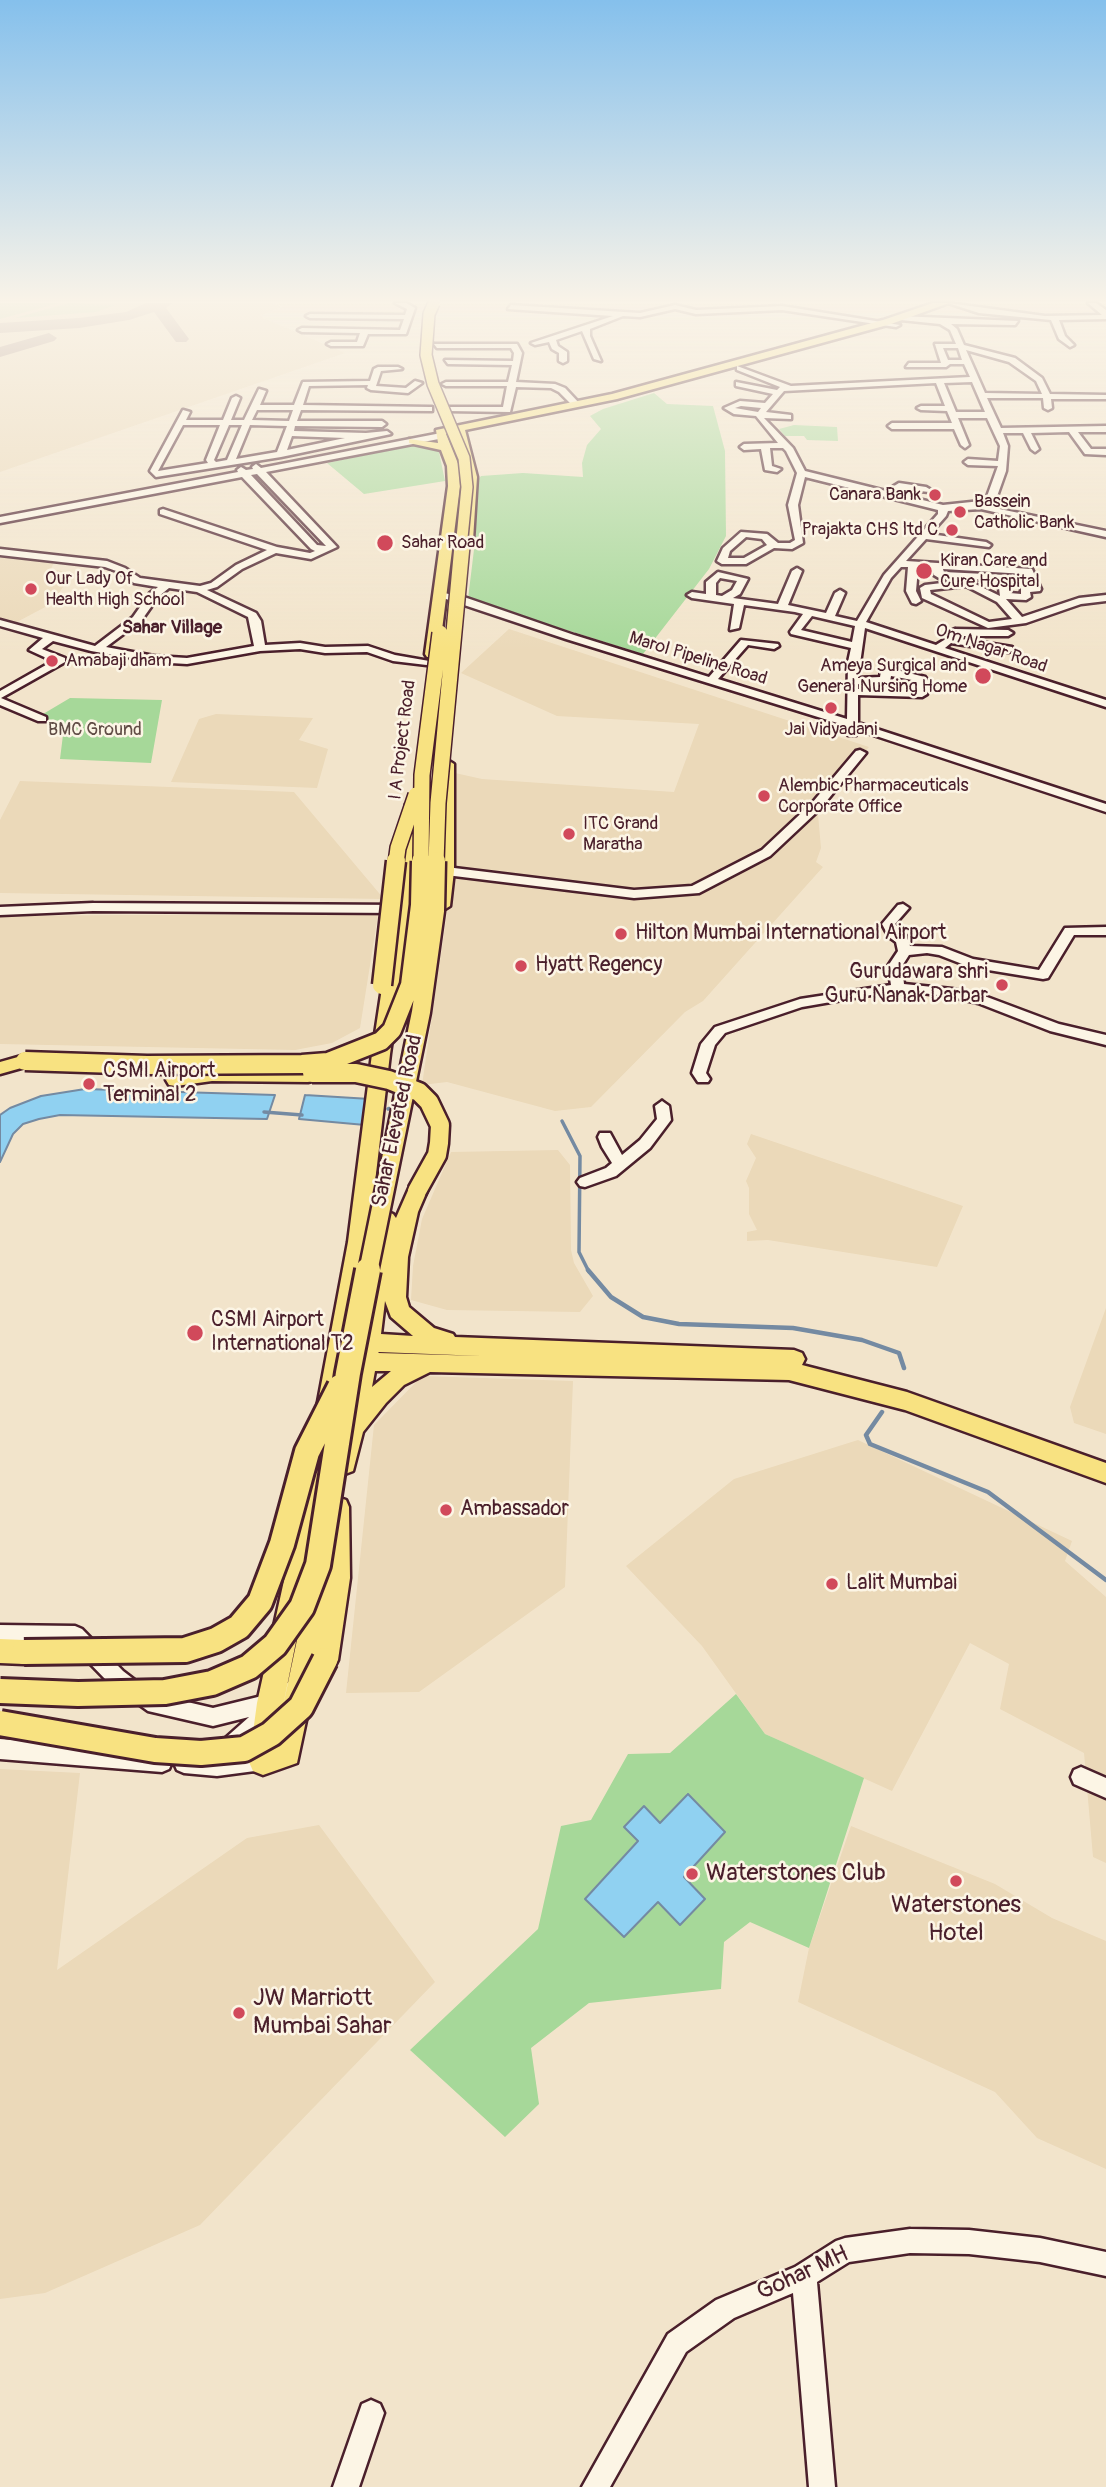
<!DOCTYPE html>
<html>
<head>
<meta charset="utf-8">
<style>
	body { margin:0 }
	canvas { display:block; background:#f2e4cb }
</style>
</head>
<body>
<canvas width="1106" height="2487"></canvas>
<script>
const ctx = document.querySelector('canvas').getContext('2d');
ctx.lineJoin = 'round';
function fillPath(path, color) { ctx.fillStyle = color; ctx.fill(path, 'evenodd'); }
const toPath = rows => new Path2D(rows.map(r => 'M' + r).join(''));
function trace(path, color, width, dash) { ctx.strokeStyle = color; ctx.lineWidth = width; ctx.lineCap = dash ? 'butt' : 'round'; ctx.setLineDash(dash || []); ctx.stroke(path); }
function write(font, color, halo, rows, align = 'center') {
  ctx.font = font + ' Pangolin,sans-serif'; ctx.lineWidth = 5; ctx.setLineDash([]); ctx.textBaseline = 'middle'; ctx.strokeStyle = halo; ctx.fillStyle = color; for (const [text, x, y, turn = 0] of rows) {
    ctx.save(); ctx.translate(x, y); ctx.rotate((+turn || 0) * Math.PI / 180); ctx.textAlign = isNaN(turn) ? turn : align; if (halo) ctx.strokeText(text, 0, 0); ctx.fillText(text, 0, 0); ctx.restore();
  }
}
const built = toPath([
	[0,303,273,303,282,307,261,315,263,318,345,353,0,472],
	[0,555,54,562,51,569,73,573,51,604,15,623,0,621],
	[509,629,869,747,817,803,821,848,816,862,823,867,703,1001,685,1012,591,1107,555,1111,447,1082,422,1085,447,913,455,773,482,779,674,792,699,724,557,716,461,673],
	[216,714,313,718,299,740,328,749,317,788,171,782,199,719],
	[20,781,294,792,384,899,0,893,0,820],
	[123,915,378,915,360,1028,332,1043,295,1050,0,1044,0,916],
	[751,1134,963,1206,937,1267,768,1240,747,1241,747,1232,757,1230,749,1214,749,1188,746,1181,756,1158,747,1144],
	[558,1150,570,1165,571,1250,574,1263,593,1296,580,1312,447,1310,411,1300,413,1266,422,1219,451,1152],
	[1106,1308,1106,1434,1074,1423,1070,1407],
	[422,1376,573,1381,565,1587,419,1692,346,1693,374,1425],
	[858,1440,1072,1541,1065,1561,1106,1597,1106,1863,1093,1857,1084,1753,1000,1709,1009,1664,970,1643,892,1791,765,1734,702,1646,626,1566,734,1479],
	[0,1769,80,1773,57,1970,247,1838,319,1825,435,1982,200,2225,45,2293,0,2299],
	[851,1826,995,1884,1052,1918,1106,1941,1106,2169,1037,2138,995,2092,798,2002,809,1948]
]);
const green = toPath([
	[0,303,59,303,0,319],
	[69,303,115,305,96,312,15,318],
	[654,393,667,404,713,406,725,451,726,536,709,569,643,654,468,599,476,533,475,484,481,476,523,473,583,477,582,463,587,445,601,429,590,416,603,409],
	[794,425,837,427,838,441,807,440,804,436,785,436,779,429],
	[411,446,429,448,439,452,445,481,364,494,327,463],
	[70,698,162,700,151,763,60,759,63,735,38,717],
	[736,1694,765,1734,864,1778,809,1948,750,1922,724,1942,721,1989,589,2003,531,2048,539,2104,505,2137,410,2050,538,1929,561,1826,591,1820,628,1754,670,1753]
]);
const water = toPath([
	[85,1089,275,1095,267,1119,60,1115,39,1119,23,1124,13,1134,0,1162,0,1115,10,1108,41,1096,85,1089],
	[305,1095,370,1099,365,1125,299,1119,305,1095],
	[688,1794,725,1832,684,1877,705,1899,680,1925,658,1902,624,1937,585,1899,638,1841,624,1827,644,1806,660,1823,688,1794]
]);
const streamFar1 = toPath([
	[388,1109,396,1106],
	[264,1112,302,1115],
	[562,1121,580,1156,579,1252,589,1272]
]);
const stream = toPath([
	[588,1270,611,1297,643,1317,679,1324,793,1328,862,1340,899,1353,904,1368],
	[882,1412,866,1435,870,1444,988,1492,1106,1580]
]);
const taxiway = toPath([
	[146,303,172,303,166,308,189,339,186,342,176,342,154,312,129,320,79,328,0,333,0,323,79,318,126,312,146,303],
	[49,333,57,338,54,341,0,357,0,347,49,333]
]);
const minor = toPath([
	[395,303,406,303,415,308,406,334,368,334,363,346,331,346,327,344,331,342,357,342,360,333,302,332,298,330,302,328,400,330,404,319,310,318,306,316,310,314,405,315,407,309,395,303],
	[948,303,1045,316,1102,315,1088,303,1096,303,1106,310,1106,319,1059,320,1065,336,1074,345,1070,347,1059,339,1051,320,979,313,948,303],
	[511,305,640,313,675,305,696,310,782,306,900,325,896,327,782,310,696,314,675,309,640,317,623,316,590,329,590,336,601,361,594,359,582,331,556,340,558,346,567,352,567,361,563,363,559,361,559,353,552,349,549,342,535,345,531,343,613,316,508,309,511,305],
	[898,316,1018,321,1015,325,951,324,957,329,964,345,1015,358,1042,378,1050,394,1106,395,1106,399,1051,399,1052,408,1048,410,1044,408,1043,398,987,398,1001,428,1106,426,1106,432,1078,432,1091,449,1106,449,1106,455,1085,454,1069,432,1031,433,1039,449,1035,452,1031,449,1023,433,1003,433,1008,446,1006,471,995,502,990,505,985,502,998,466,968,465,964,462,968,459,998,461,1000,446,987,418,958,418,969,445,965,448,961,445,954,429,892,429,888,426,892,423,952,423,947,411,921,410,917,408,921,406,945,406,936,383,784,391,766,412,791,415,791,419,764,418,793,448,805,471,886,491,899,483,926,487,931,490,929,492,901,489,894,493,943,505,981,501,990,507,1106,531,1106,537,981,509,948,511,946,516,930,534,986,542,991,545,989,547,926,539,906,561,1032,569,1041,589,1040,591,1030,592,1031,597,1026,600,1006,599,1022,617,1079,598,1106,595,1106,601,1081,604,1026,623,988,628,922,598,920,588,925,585,967,580,1000,596,998,580,939,578,934,575,933,569,918,568,916,591,921,601,916,604,912,603,906,591,908,567,901,567,891,578,866,622,936,645,949,637,1012,647,1012,651,1008,652,951,643,945,648,1106,700,1106,707,865,628,858,678,880,677,881,671,897,670,925,677,929,682,927,694,922,697,858,695,858,723,1106,804,1106,812,858,730,856,735,848,735,847,726,566,639,434,595,439,592,464,597,574,635,709,677,741,640,778,644,779,646,774,649,748,645,718,679,847,719,848,662,851,648,791,634,790,632,803,614,795,612,744,605,739,628,730,630,734,604,692,598,687,595,692,592,706,594,706,582,718,572,748,579,740,594,733,598,778,604,792,571,797,568,802,571,788,605,826,613,835,593,840,590,845,593,835,616,857,621,884,575,938,514,938,510,805,477,798,505,803,543,792,549,774,548,746,564,722,564,717,561,723,548,741,532,767,534,778,543,790,543,795,540,788,505,797,473,786,451,783,448,770,448,772,466,781,469,777,472,765,470,761,449,744,450,740,447,744,444,778,443,756,416,734,414,724,408,740,401,765,403,773,394,736,386,736,382,777,390,780,387,737,370,737,366,791,386,970,377,964,364,950,364,946,367,906,367,909,363,941,363,935,344,956,344,950,330,940,324,901,320,898,316],
	[943,348,958,348,962,360,948,360,943,348],
	[966,350,1009,362,1036,381,1042,394,985,393,966,350],
	[972,382,985,412,956,412,944,383,972,382],
	[741,406,761,408,758,412,735,408,741,406],
	[746,537,762,539,767,545,744,558,728,558,730,551,746,537],
	[943,569,1025,574,1030,586,1021,587,1021,594,1010,593,1006,575,944,572,943,569],
	[720,578,737,581,732,590,722,596,716,595,716,583,720,578],
	[966,586,997,602,1012,619,989,622,931,594,930,590,966,586],
	[812,616,855,626,852,642,801,630,812,616],
	[891,676,917,681,917,691,858,689,858,684,890,682,891,676],
	[434,344,517,344,522,353,516,382,555,384,565,388,580,404,573,406,559,392,551,388,516,387,510,412,448,411,448,407,503,407,507,386,446,386,442,384,446,382,508,382,512,365,448,364,445,360,513,361,514,353,511,348,437,348,434,344],
	[378,367,398,367,402,369,381,371,376,386,406,388,415,381,422,383,408,393,371,390,367,388,368,385,309,386,303,405,429,407,432,407,432,411,301,410,297,421,382,421,386,424,382,427,295,426,294,431,366,433,387,431,391,434,281,457,156,477,150,471,183,410,190,412,186,420,223,420,232,398,236,396,240,398,231,420,244,420,259,389,266,391,260,405,294,405,303,382,370,381,374,369,378,367],
	[257,410,293,410,289,421,252,420,257,410],
	[183,425,220,425,206,460,208,463,158,471,183,425],
	[229,425,242,425,227,460,216,462,214,460,229,425],
	[250,425,287,426,277,452,236,459,250,425],
	[292,436,345,438,287,450,292,436],
	[441,433,444,434,444,438,266,472,337,547,311,559,276,553,242,569,217,587,207,590,256,613,261,621,265,645,300,643,325,647,368,646,395,655,435,662,435,666,393,661,367,652,325,653,300,649,260,651,187,664,154,662,91,651,53,641,42,649,65,658,65,662,1,698,46,717,46,721,38,721,0,705,0,691,53,661,29,650,43,638,0,626,0,620,95,646,133,617,150,593,158,587,134,583,119,572,105,567,0,555,0,549,107,561,125,568,140,578,200,586,211,583,236,565,267,550,160,514,160,510,163,509,277,547,310,553,315,551,311,549,242,477,0,523,0,517,238,472,237,470,241,467,246,470,253,469,252,467,256,464,261,468,441,433],
	[257,474,326,546,317,545,251,475,257,474],
	[169,588,197,592,248,617,254,646,187,658,154,656,106,647,141,621,158,597,169,588],
	[955,629,1008,630,1013,633,1008,636,947,636,947,632,955,629],
	[860,750,866,753,820,809,770,856,699,893,634,898,446,875,440,871,446,867,634,890,692,886,762,850,812,803,856,751,860,750],
	[93,903,400,905,406,909,400,913,93,911,0,915,0,907,93,903],
	[903,904,909,908,895,924,907,937,910,946,942,947,973,959,1039,970,1065,928,1106,927,1106,935,1074,935,1048,978,1043,979,970,967,939,955,927,953,909,955,902,966,904,984,952,989,987,997,1059,1024,1106,1035,1106,1045,1050,1031,978,1003,952,997,915,992,871,995,802,1007,725,1033,715,1045,706,1073,710,1079,708,1082,698,1082,692,1073,701,1044,715,1027,800,999,891,985,888,966,898,951,896,942,889,937,882,924,898,905,903,904],
	[662,1101,669,1106,671,1120,650,1148,616,1176,585,1187,580,1186,577,1182,580,1178,606,1168,612,1163,602,1147,598,1137,600,1133,610,1133,622,1155,640,1140,657,1119,655,1106,662,1101],
	[0,1625,75,1626,82,1629,123,1671,153,1694,213,1708,266,1695,300,1676,307,1679,310,1685,307,1691,276,1710,278,1714,275,1721,237,1754,263,1752,270,1755,273,1762,270,1769,217,1776,184,1773,177,1770,174,1763,177,1756,184,1753,224,1756,219,1748,222,1741,249,1717,213,1726,148,1711,109,1683,71,1644,0,1643,0,1625],
	[0,1739,162,1752,169,1755,172,1762,169,1769,162,1772,0,1759,0,1739],
	[1081,1767,1106,1778,1106,1798,1074,1784,1071,1777,1074,1770,1081,1767],
	[910,2229,969,2230,1040,2238,1106,2252,1106,2276,1040,2262,969,2254,910,2253,849,2262,817,2282,835,2487,809,2487,793,2293,734,2318,686,2352,610,2487,582,2487,668,2334,716,2300,795,2267,836,2241,845,2238,910,2229],
	[371,2400,380,2404,384,2413,359,2487,333,2487,362,2404,371,2400]
]);
const major = toPath([
	[933,303,949,303,891,324,617,399,465,430,477,477,473,540,467,544,461,540,465,477,454,432,446,434,459,466,460,486,439,654,437,657,427,657,425,654,448,486,447,466,441,450,409,443,409,439,438,443,436,430,612,394,883,320,933,303],
	[446,759,454,764,454,871,450,906,442,911,434,906,438,871,438,764,446,759],
	[414,799,422,804,416,869,390,1054,368,1242,352,1334,359,1333,376,1219,379,1214,386,1211,393,1214,396,1218,410,1186,417,1184,424,1186,427,1191,418,1212,408,1257,406,1297,409,1307,434,1328,453,1334,455,1337,794,1350,802,1353,805,1359,802,1365,907,1392,1106,1463,1106,1483,905,1410,789,1380,430,1372,404,1385,386,1403,363,1432,353,1471,345,1474,337,1471,333,1464,353,1370,346,1368,311,1567,282,1711,311,1574,314,1566,325,1564,325,1507,328,1500,337,1497,346,1500,349,1507,350,1578,338,1660,334,1668,325,1672,317,1669,297,1763,263,1775,253,1771,249,1762,257,1703,287,1567,348,1242,372,1054,400,869,406,804,414,799],
	[385,1301,391,1317,413,1336,381,1334,385,1301],
	[379,1352,482,1356,378,1353,379,1352],
	[375,1371,391,1371,372,1387,375,1371],
	[25,1055,32,1057,34,1061,32,1065,0,1074,0,1062,25,1055],
	[330,1065,337,1067,339,1071,337,1075,308,1082,212,1081,176,1086,169,1085,166,1080,169,1075,176,1074,212,1069,308,1070,330,1065],
	[0,1639,24,1640,33,1644,37,1652,33,1660,24,1664,0,1663,0,1639]
]);
const majorBridgeFar3 = toPath([
	[434,303,429,314,426,355,433,384,464,458,467,487,461,548]
]);
const majorBridgeFar2 = toPath([
	[396,863,398,848,416,795],
	[421,863,422,775,440,633],
	[436,863,438,803,462,546]
]);
const majorBridgeFar1 = toPath([
	[382,985,396,861],
	[25,1061,147,1065,302,1064,328,1062,381,1041,392,1030,410,985,420,905,421,861],
	[312,1073,356,1073,389,1080,419,1092,429,1102,440,1125,439,1143,437,1155,417,1191],
	[368,1272,421,1012,435,911,436,861]
]);
const majorBridge = toPath([
	[24,1652,185,1650,216,1640,239,1627,260,1602,282,1544,307,1452,340,1387],
	[0,1691,78,1694,165,1692,212,1683,249,1667,275,1645,302,1607,318,1565,348,1373,368,1270],
	[0,1723,155,1750,201,1753,244,1749,271,1734,301,1707,325,1660]
]);
const markers = [
	[935,495,7,"#d1495b"],
	[960,512,7,"#d1495b"],
	[952,530,7,"#d1495b"],
	[385,543,9,"#d1495b"],
	[924,571,9,"#d1495b"],
	[31,589,7,"#d1495b"],
	[52,661,7,"#d1495b"],
	[983,676,9,"#d1495b"],
	[831,708,7,"#d1495b"],
	[764,796,7,"#d1495b"],
	[569,834,7,"#d1495b"],
	[621,934,7,"#d1495b"],
	[521,966,7,"#d1495b"],
	[1002,985,7,"#d1495b"],
	[89,1084,7,"#d1495b"],
	[195,1333,9,"#d1495b"],
	[446,1510,7,"#d1495b"],
	[832,1584,7,"#d1495b"],
	[692,1874,7,"#d1495b"],
	[956,1881,7,"#d1495b"],
	[239,2013,7,"#d1495b"]
];
const farPoinames = [
	["Canara Bank",921,495,"right"],
	["Bassein",974,502],
	["Catholic Bank",974,523],
	["Prajakta CHS ltd C",938,530,"right"],
	["Sahar Road",401,543],
	["Kiran Care and",940,561],
	["Cure Hospital",940,582],
	["Our Lady Of",45,579],
	["Health High School",45,600],
	["Amabaji dham",66,661],
	["Ameya Surgical and",967,666,"right"],
	["General Nursing Home",967,687,"right"],
	["Jai Vidyadani",831,730,"center"],
	["Alembic Pharmaceuticals",778,786],
	["Corporate Office",778,807],
	["ITC Grand",583,824],
	["Maratha",583,845]
];
const farStreetnames = [
	["Om Nagar Road",991,649,19],
	["Marol Pipeline Road",698,659,17],
	["I A Project Road",403,740,-83]
];
const farParknames = [
	["BMC Ground",95,730]
];
const farNeighbourhoodnames = [
	["Sahar Village",172,628]
];
const poiNames = [
	["Hilton Mumbai International Airport",635,934],
	["Hyatt Regency",535,966],
	["Gurudawara shri",988,973,"right"],
	["Guru Nanak Darbar",988,997,"right"],
	["CSMI Airport",103,1072],
	["Terminal 2",103,1096],
	["CSMI Airport",211,1321],
	["International T2",211,1345],
	["Ambassador",460,1510],
	["Lalit Mumbai",846,1584]
];
const streetNames = [
	["Sahar Elevated Road",398,1121,-78]
];
const nearPoinames = [
	["Waterstones Club",706,1874],
	["Waterstones",956,1906,"center"],
	["Hotel",956,1934,"center"],
	["JW Marriott",253,1999],
	["Mumbai Sahar",253,2027]
];
const nearStreetnames = [
	["Gohar MH",803,2274,-25]
];
fillPath(built, '#ebd9b9');
fillPath(green, '#a6d899');
fillPath(water, '#90d1f1');
trace(water, '#748aa2', 2);
trace(streamFar1, '#748aa2', 3.5);
trace(stream, '#748aa2', 4.5);
fillPath(taxiway, '#9e827b');
trace(minor, '#4a1f2b', 5);
trace(major, '#4a1f2b', 5);
fillPath(minor, '#fcf5e5');
fillPath(major, '#f8e281');
trace(majorBridgeFar3, '#4a1f2b', 14, []);
trace(majorBridgeFar2, '#4a1f2b', 18, []);
trace(majorBridgeFar1, '#4a1f2b', 23, []);
trace(majorBridge, '#4a1f2b', 30, []);
trace(majorBridgeFar3, '#f8e281', 11);
trace(majorBridgeFar2, '#f8e281', 15);
trace(majorBridgeFar1, '#f8e281', 18);
trace(majorBridge, '#f8e281', 24);
const sky = ctx.createLinearGradient(0, 0, 0, 652);
sky.addColorStop(0, '#85c0ec');
sky.addColorStop(0.46, '#f9f3e8');
sky.addColorStop(1, '#f9f3e800');
ctx.fillStyle = sky;
ctx.fillRect(0, 0, 1106, 652);
for (const [x, y, r, color] of markers) { const dot = new Path2D(); dot.arc(x, y, r, 0, 2 * Math.PI); ctx.fillStyle = color; ctx.fill(dot); trace(dot, '#fcf5e5', 2.5); }
write('18px', '#4a1f2b', '#fcf5e5', farPoinames, 'left');
write('18px', '#4a1f2b', '#fcf5e5', farStreetnames);
write('18px', '#614d46', '#fcf5e5', farParknames);
write('bold 19px', '#4a1f2b', '#fcf5e5', farNeighbourhoodnames);
write('21px', '#4a1f2b', '#fcf5e5', poiNames, 'left');
write('21px', '#4a1f2b', '#fcf5e5', streetNames);
write('24px', '#4a1f2b', '#fcf5e5', nearPoinames, 'left');
write('24px', '#4a1f2b', '#fcf5e5', nearStreetnames);
</script>
</body>
</html>
